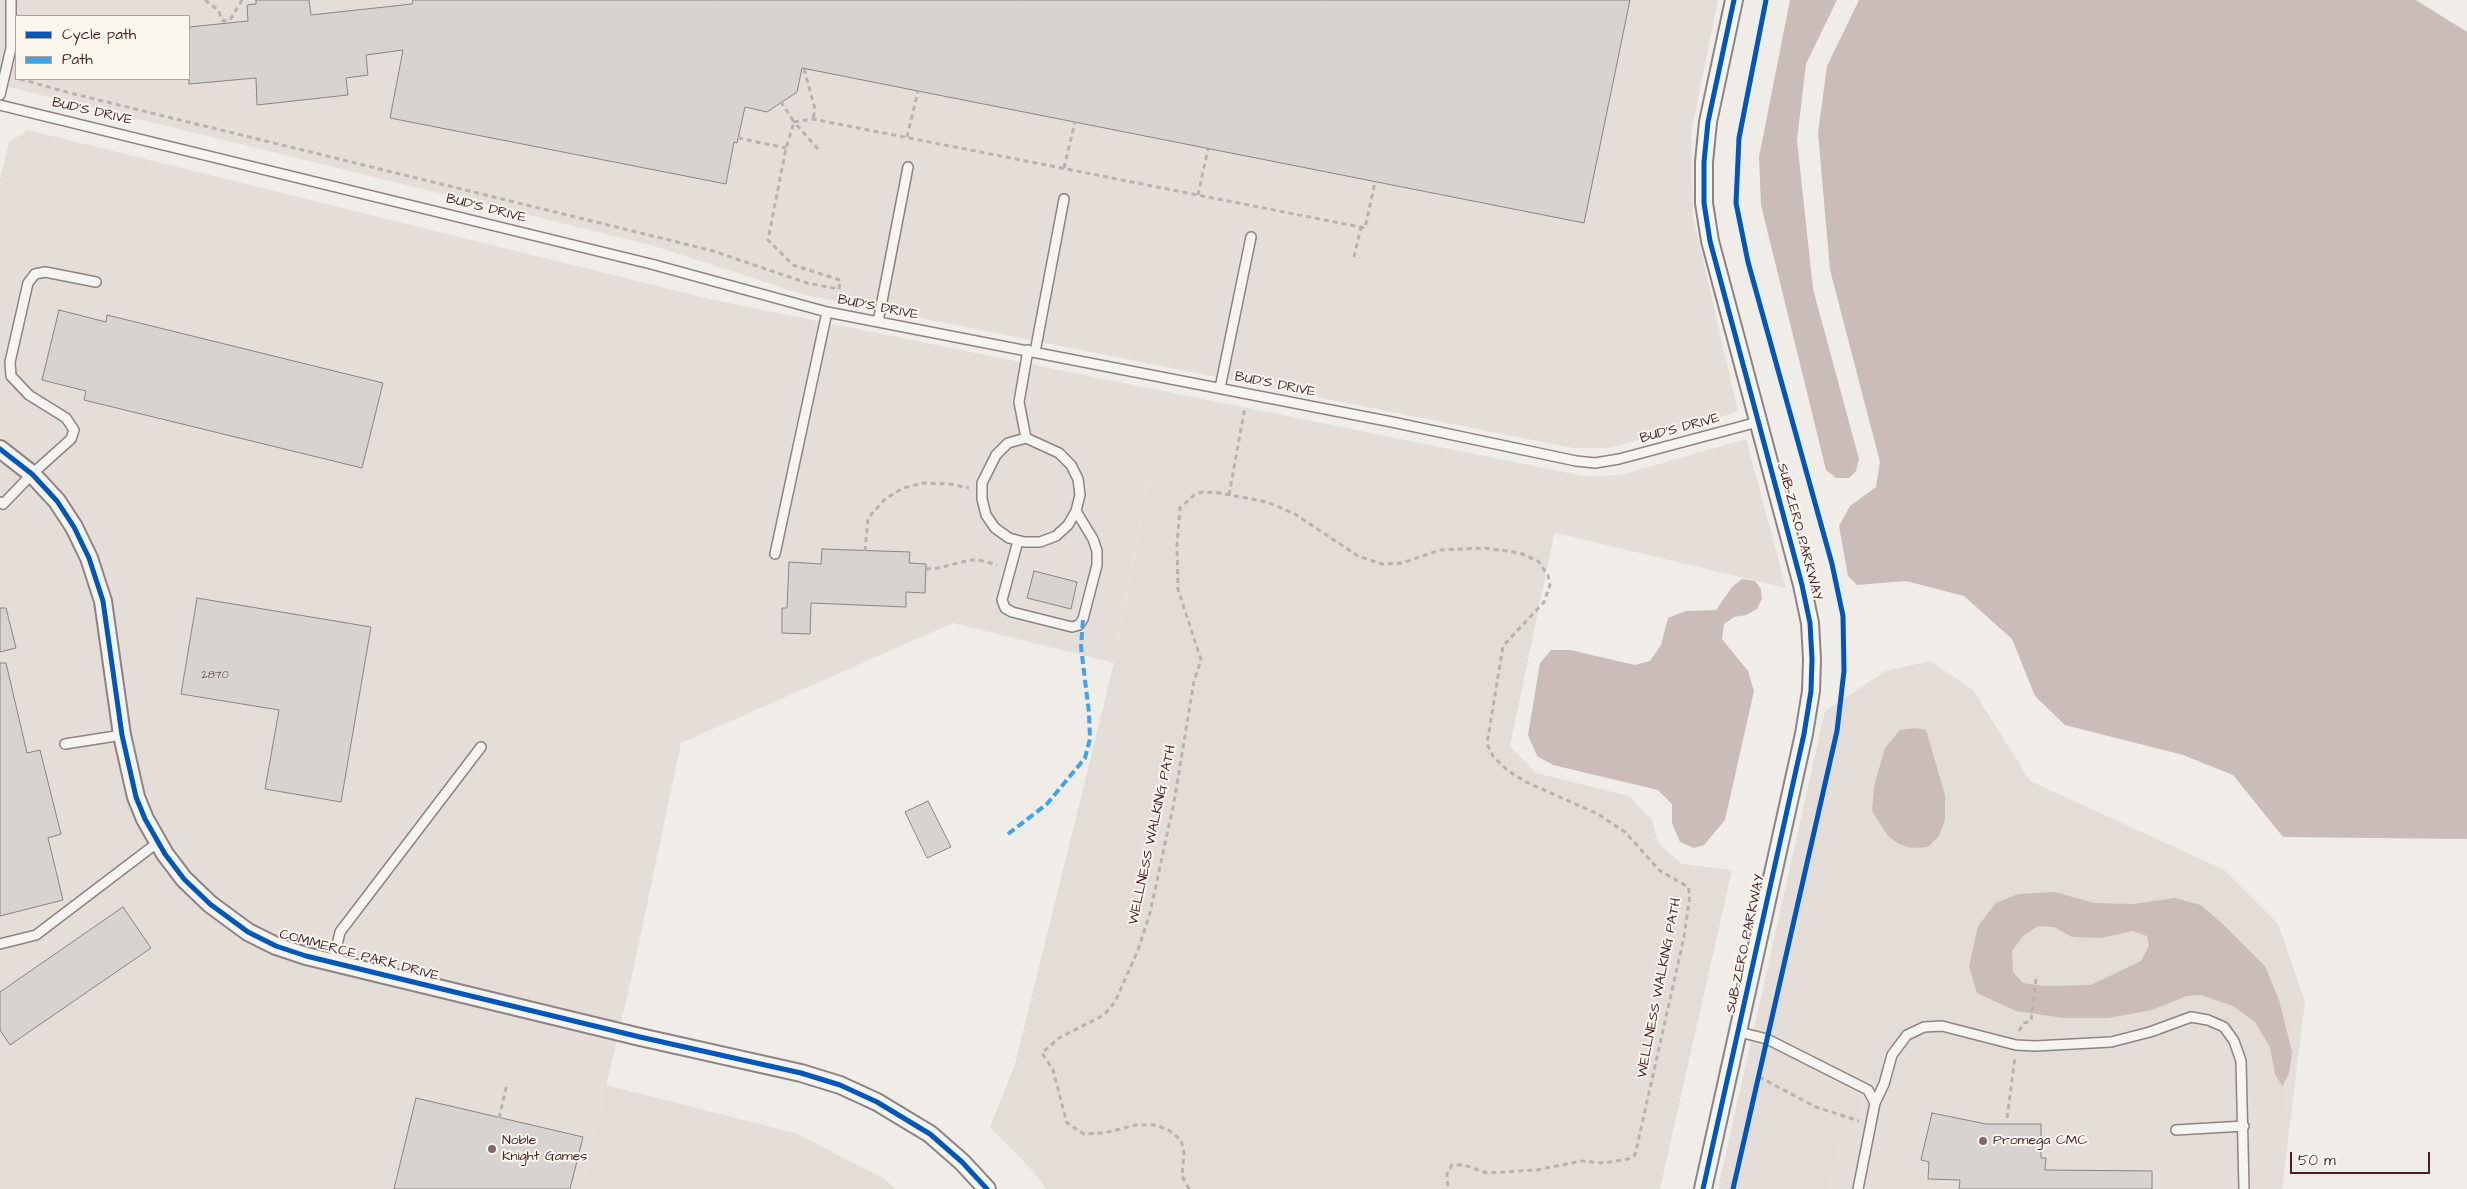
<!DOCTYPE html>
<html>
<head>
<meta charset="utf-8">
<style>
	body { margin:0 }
	#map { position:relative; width:2467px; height:1189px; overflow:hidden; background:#f0ede8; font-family:"Architects Daughter",sans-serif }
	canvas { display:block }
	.legend { position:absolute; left:15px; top:15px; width:175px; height:65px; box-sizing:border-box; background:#fbf7ec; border:1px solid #b4a19f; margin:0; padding:6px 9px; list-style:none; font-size:15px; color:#4a1f2b }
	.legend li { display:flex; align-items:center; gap:10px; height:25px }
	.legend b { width:25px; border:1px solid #b4a19f }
	.scale { position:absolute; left:2290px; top:1152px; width:140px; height:22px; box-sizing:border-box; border:2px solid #4a1f2b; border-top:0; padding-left:6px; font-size:15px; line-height:18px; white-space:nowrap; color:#4a1f2b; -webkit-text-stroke:4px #fbf7ec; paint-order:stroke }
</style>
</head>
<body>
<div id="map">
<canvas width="2467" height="1189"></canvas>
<ul class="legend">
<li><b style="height:6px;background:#0057b8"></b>Cycle path</li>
<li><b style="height:6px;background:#40a2eb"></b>Path</li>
</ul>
<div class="scale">50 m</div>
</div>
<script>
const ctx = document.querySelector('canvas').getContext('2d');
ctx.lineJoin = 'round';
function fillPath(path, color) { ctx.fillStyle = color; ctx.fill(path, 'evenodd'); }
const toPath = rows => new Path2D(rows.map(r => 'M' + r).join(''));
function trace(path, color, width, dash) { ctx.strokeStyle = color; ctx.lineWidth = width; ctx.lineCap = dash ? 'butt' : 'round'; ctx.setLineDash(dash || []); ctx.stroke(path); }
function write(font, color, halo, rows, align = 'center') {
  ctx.font = font + ' "Architects Daughter",sans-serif'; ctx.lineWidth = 4; ctx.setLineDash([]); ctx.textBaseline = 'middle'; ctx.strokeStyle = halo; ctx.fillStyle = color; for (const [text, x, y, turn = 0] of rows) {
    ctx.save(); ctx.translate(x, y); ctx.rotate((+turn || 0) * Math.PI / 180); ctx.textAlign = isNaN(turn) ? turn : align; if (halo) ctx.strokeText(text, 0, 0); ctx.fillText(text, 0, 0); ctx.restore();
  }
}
const built = toPath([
	[0,0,1718,0,1691,134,1693,216,1738,412,1610,448,1573,448,805,295,654,246,0,85],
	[16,16,189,16,189,79,16,79],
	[28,130,714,300,1583,476,1621,475,1746,439,1786,588,1556,533,1159,432,1114,663,953,623,681,743,633,971,582,1189,0,1189,0,180,9,142],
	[1930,661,1973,690,2030,781,2224,870,2278,924,2305,1002,2282,1189,1718,1189,1825,711,1886,671]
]);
const green = toPath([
	[1159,432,1555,531,1510,746,1536,773,1629,796,1652,820,1658,843,1682,864,1732,870,1660,1189,1046,1189,1030,1168,990,1127,1015,1064,1114,663],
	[1930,661,1973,690,2030,781,2224,870,2278,924,2305,1002,2288,1032,2279,1000,2265,966,2227,928,2201,905,2175,898,2133,904,2094,903,2055,892,1996,903,2016,1011,2063,1018,2109,1018,2152,1010,2187,996,2201,995,2233,1006,2255,1022,2270,1047,2275,1074,2282,1086,2283,1116,2258,1109,2251,1093,2236,1098,2216,1120,2169,1120,2078,1105,1992,1103,1926,1094,1871,1078,1774,1028,1841,734,1846,698,1886,671],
	[2038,926,2054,927,2072,937,2101,938,2133,931,2147,936,2149,946,2141,961,2091,985,2044,986,2023,983,2013,972,2012,951,2023,936],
	[1769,1055,1858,1094,1863,1102,1853,1143,1838,1140,1828,1189,1738,1189],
	[606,1085,795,1133,883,1178,896,1189,582,1189]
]);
const water = toPath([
	[1790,0,1837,0,1806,64,1797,140,1813,289,1859,459,1856,471,1849,478,1836,478,1826,470,1761,205,1759,157],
	[1859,0,2416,0,2467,32,2467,839,2283,837,2233,775,2183,755,2065,725,2035,696,2012,639,1964,596,1906,581,1857,585,1848,576,1839,526,1850,506,1876,487,1880,462,1830,270,1818,133,1827,66],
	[1742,579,1755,581,1761,589,1762,599,1757,609,1746,615,1734,617,1724,624,1722,639,1748,671,1754,691,1725,820,1704,845,1694,848,1680,842,1672,823,1672,804,1658,790,1553,765,1537,756,1528,735,1540,663,1551,650,1570,650,1635,665,1650,661,1661,645,1668,618,1686,611,1716,610,1732,587],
	[1915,728,1926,730,1945,795,1945,820,1939,836,1928,847,1912,848,1899,844,1888,836,1872,811,1874,786,1885,748,1900,730],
	[2055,892,2094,903,2133,904,2175,898,2201,905,2227,928,2265,966,2279,1000,2292,1052,2289,1074,2282,1086,2275,1074,2270,1047,2255,1022,2233,1006,2201,995,2187,996,2152,1010,2109,1018,2063,1018,2016,1011,1977,993,1969,967,1978,926,1996,903,2018,894],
	[2038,926,2054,927,2072,937,2101,938,2133,931,2147,936,2149,946,2141,961,2091,985,2044,986,2023,983,2013,972,2012,951,2023,936]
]);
const building = toPath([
	[256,0,309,0,311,15,412,4,413,0,1630,0,1584,223,802,68,797,92,767,112,745,107,737,143,734,142,726,184,390,118,403,50,366,55,368,75,346,78,348,95,257,105,256,78,189,84,189,27,248,21,247,5,256,4,256,0],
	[59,310,106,322,107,315,383,383,362,468,84,400,86,391,42,380,59,310],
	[822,549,910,552,909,563,926,564,925,593,906,592,906,607,811,603,810,634,782,633,782,608,787,608,789,562,821,564,822,549],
	[1034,571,1077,582,1071,609,1027,598,1034,571],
	[197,598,371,627,341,802,265,789,279,710,181,694,197,598],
	[0,608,6,608,16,648,0,652,0,608],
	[0,663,6,663,27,753,40,750,61,834,48,838,63,900,0,916,0,663],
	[928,801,951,847,927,858,905,812,928,801],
	[123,907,151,948,10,1045,0,1030,0,992,123,907],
	[416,1098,583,1137,570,1189,394,1189,416,1098],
	[1932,1113,1986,1124,2041,1124,2041,1158,2046,1158,2045,1170,2152,1171,2152,1189,1959,1189,1960,1180,1928,1179,1929,1162,1921,1160,1932,1113]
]);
const path = toPath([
	[205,0,218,10,223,21,230,20,242,0],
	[804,69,815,109,813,119],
	[20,79,70,93,657,237,713,251,807,283,839,289,840,280,793,265,768,240,786,148,794,122,781,102],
	[907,137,918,91],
	[738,138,786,148],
	[818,149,794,122,813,119,1365,228,1375,182],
	[1064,168,1075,122],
	[1198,195,1208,149],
	[1354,257,1361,227],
	[1229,495,1245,407],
	[865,551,868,518,885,499,903,488,924,483,950,484,969,488],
	[926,569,938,568,970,560,979,560,997,565],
	[2019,1031,2024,1023,2031,1021,2036,979],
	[1759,1077,1816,1107,1859,1121],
	[499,1118,507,1084],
	[2007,1118,2015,1057],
	[1189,1189,1182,1176,1184,1153,1181,1140,1170,1131,1156,1125,1136,1125,1104,1133,1084,1134,1067,1123,1053,1070,1042,1053,1059,1038,1104,1015,1115,1002,1138,950,1150,913,1174,802,1194,681,1201,660,1178,589,1177,545,1180,508,1194,495,1202,492,1220,493,1267,502,1295,514,1358,556,1382,564,1402,563,1440,550,1485,548,1520,553,1538,561,1548,575,1550,585,1544,602,1503,646,1487,744,1493,756,1507,770,1526,782,1598,814,1625,832,1659,870,1688,887,1690,895,1684,937,1635,1155,1628,1159,1604,1163,1581,1161,1537,1170,1487,1173,1464,1165,1452,1165,1447,1174,1448,1189]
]);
const lane = toPath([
	[0,95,11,48,11,0],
	[0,105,651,264,827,312,1392,422,1576,461,1595,463,1619,459,1758,422],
	[878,322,908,167],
	[1035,352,1064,199],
	[1220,388,1251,237],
	[1026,438,1059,453,1071,465,1078,479,1080,495,1076,511,1068,525,1056,536,1040,542,1024,542,1009,538,995,528,986,515,982,499,982,483,996,455,1008,443,1026,438],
	[1026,438,1019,402,1028,350],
	[0,502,3,504,32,474,71,439,74,430,66,418,29,395,11,376,10,362,28,283,35,274,45,272,96,282],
	[1018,541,1002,600,1005,608,1012,612,1072,627,1079,625,1083,619,1097,565,1097,551,1093,539,1076,511],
	[775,554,827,312],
	[65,744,122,735],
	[0,944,36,935,157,843],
	[333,963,340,932,481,747],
	[1739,1032,1767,1039,1868,1090,1875,1103,1858,1189],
	[1875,1103,1884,1084,1892,1055,1907,1035,1924,1027,1942,1026,2016,1045,2035,1046,2111,1042,2150,1032,2191,1017,2208,1020,2224,1027,2234,1041,2241,1061,2244,1189],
	[2176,1130,2244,1126]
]);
const street = toPath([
	[0,449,32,474,57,501,74,527,89,558,103,601,122,735,136,797,145,819,165,854,184,879,210,904,248,932,276,946,306,956,640,1037,801,1073,840,1085,877,1102,930,1134,962,1162,987,1189],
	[1703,1189,1804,734,1811,691,1812,659,1810,623,1802,585,1710,241,1704,203,1704,162,1708,122,1734,0]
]);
const quiet = toPath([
	[1008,834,1047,804,1085,758,1090,739,1089,713,1081,647,1083,619]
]);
const cycleway = toPath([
	[0,449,32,474,57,501,74,527,89,558,103,601,122,735,136,797,145,819,165,854,184,879,210,904,248,932,276,946,306,956,640,1037,801,1073,840,1085,877,1102,930,1134,962,1162,987,1189],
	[1703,1189,1804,734,1811,691,1812,659,1810,623,1802,585,1710,241,1704,203,1704,162,1708,122,1734,0],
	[1733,1189,1837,731,1844,671,1843,616,1832,564,1748,262,1736,203,1739,138,1766,0]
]);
const markers = [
	[1983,1141,5,"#84676d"],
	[492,1149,5,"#84676d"]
];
const numberNames = [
	["2870",215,676]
];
const streetNames = [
	["BUD'S DRIVE",92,112,13],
	["BUD'S DRIVE",486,209,14],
	["BUD'S DRIVE",878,308,11],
	["BUD'S DRIVE",1275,385,11],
	["BUD'S DRIVE",1680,429,-15],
	["SUB-ZERO PARKWAY",1799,532,75],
	["WELLNESS WALKING PATH",1153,835,-78],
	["SUB-ZERO PARKWAY",1746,944,-78],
	["COMMERCE PARK DRIVE",359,956,15],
	["WELLNESS WALKING PATH",1660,988,-79]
];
const poiNames = [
	["Noble",502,1141],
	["Knight Games",502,1157],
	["Promega CMC",1993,1141]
];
fillPath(built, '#e5ddd7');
fillPath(green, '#e4ddd7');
fillPath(water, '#cabcb9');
fillPath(building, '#d7d3d0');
trace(building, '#8d8383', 1);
trace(lane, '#8d8383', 12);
trace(street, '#8d8383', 20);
trace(path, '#b7b2b0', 3, [5, 4]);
trace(lane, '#f5f4f0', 9);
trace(street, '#f5f4f0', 16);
trace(quiet, '#40a2eb', 4, [8, 4]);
trace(cycleway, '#0057b8', 5);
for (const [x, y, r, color] of markers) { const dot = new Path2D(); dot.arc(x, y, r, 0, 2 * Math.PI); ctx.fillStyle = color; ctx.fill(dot); trace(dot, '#fbf7ec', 2); }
write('11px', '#6d4c54', null, numberNames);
write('14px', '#4a1f2b', '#fbf7ec', streetNames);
write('14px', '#4a1f2b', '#fbf7ec', poiNames, 'left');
</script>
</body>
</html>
